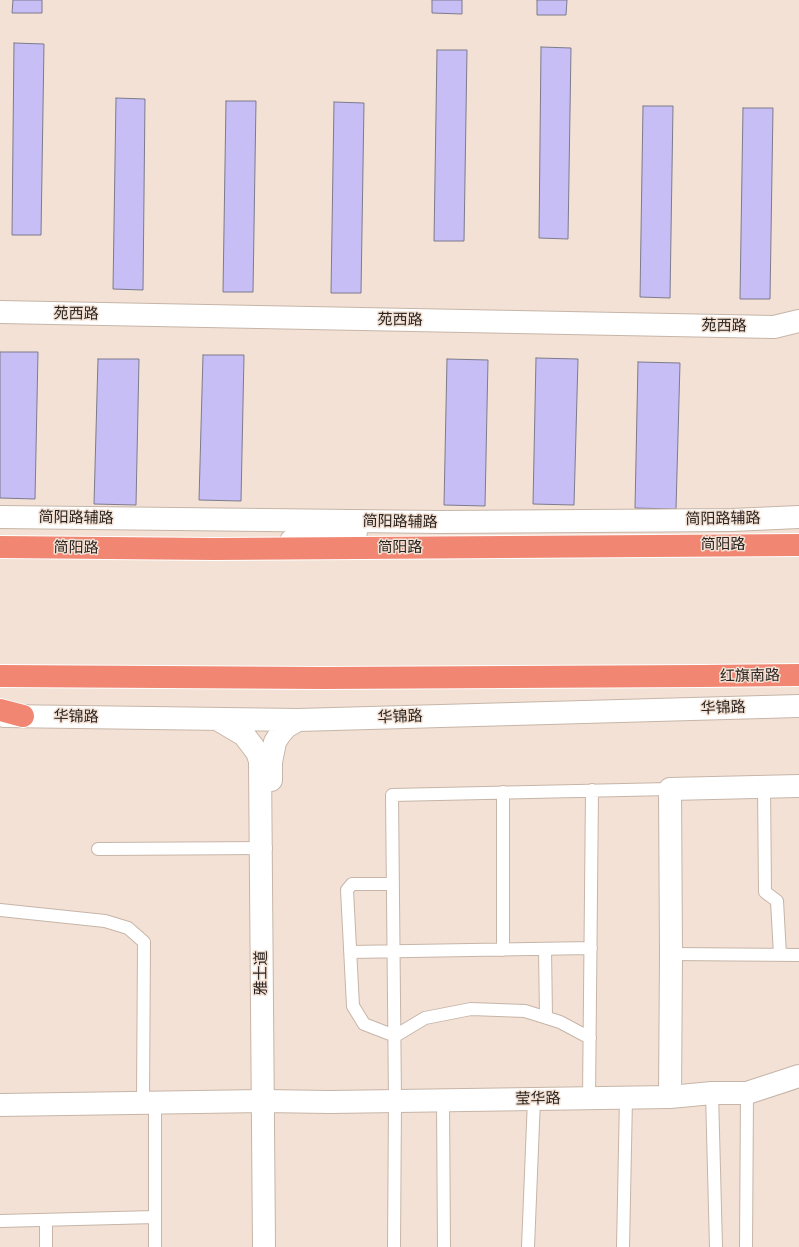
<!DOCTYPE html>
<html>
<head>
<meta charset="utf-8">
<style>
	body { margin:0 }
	canvas { display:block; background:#f2e1d4 }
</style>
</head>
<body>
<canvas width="799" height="1247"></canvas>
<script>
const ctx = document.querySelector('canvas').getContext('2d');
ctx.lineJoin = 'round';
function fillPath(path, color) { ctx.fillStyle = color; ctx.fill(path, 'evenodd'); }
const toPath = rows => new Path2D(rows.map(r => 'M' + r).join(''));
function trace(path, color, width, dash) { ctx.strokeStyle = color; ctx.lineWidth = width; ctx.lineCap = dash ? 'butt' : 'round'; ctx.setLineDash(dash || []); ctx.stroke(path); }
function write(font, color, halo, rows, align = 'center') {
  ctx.font = font + ' Cabin,"Noto Sans SC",sans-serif'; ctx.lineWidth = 3; ctx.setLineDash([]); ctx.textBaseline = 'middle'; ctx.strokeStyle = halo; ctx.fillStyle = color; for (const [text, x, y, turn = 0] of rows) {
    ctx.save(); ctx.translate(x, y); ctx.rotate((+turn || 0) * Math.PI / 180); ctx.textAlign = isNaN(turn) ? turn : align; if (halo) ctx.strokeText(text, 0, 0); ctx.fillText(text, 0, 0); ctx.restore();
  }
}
const building = toPath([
	[13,0,42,0,42,13,12,13,13,0],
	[432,0,462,0,462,14,432,13,432,0],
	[537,0,567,0,566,15,537,15,537,0],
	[14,43,44,44,41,235,12,235,14,43],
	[541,47,571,48,568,239,539,238,541,47],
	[437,50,467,50,464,241,434,241,437,50],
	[116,98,145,99,143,290,113,289,116,98],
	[226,101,256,101,253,292,223,292,226,101],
	[334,102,364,103,361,293,331,293,334,102],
	[643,106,673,106,670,298,640,297,643,106],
	[743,108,773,108,770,299,740,299,743,108],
	[0,352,38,352,35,499,0,498,0,352],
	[203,355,244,355,241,501,199,500,203,355],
	[536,358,578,359,574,505,533,504,536,358],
	[98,359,139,359,136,505,94,504,98,359],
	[447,359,488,360,485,506,444,505,447,359],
	[638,362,680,363,676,509,635,508,638,362]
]);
const lane = toPath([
	[764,787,765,892,777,901,780,955],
	[98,849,266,848],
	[393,884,352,884,347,890,353,1006,364,1024,395,1036,425,1018,471,1009,525,1011,560,1022,590,1038],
	[0,910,105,921,128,928,144,942,143,1102],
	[545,949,546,1017],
	[503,950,503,792],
	[350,952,591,948],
	[671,954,799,955],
	[712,1093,716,1247],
	[589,1098,592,790],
	[443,1100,444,1247],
	[155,1217,155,1247],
	[46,1220,46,1247],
	[0,1221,155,1217,155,1102],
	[394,1247,395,1101,392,795,670,789],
	[528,1247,534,1099],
	[623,1247,626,1098],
	[746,1247,747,1093]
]);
const street = toPath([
	[670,1097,671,954,670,789,799,786],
	[0,1105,263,1101,330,1102,670,1097,712,1093,747,1093,799,1076]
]);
const secondary = toPath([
	[0,312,774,327,799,321],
	[0,517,440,522,732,520,799,517],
	[291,541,356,532],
	[4,716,298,720,799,706],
	[217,719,244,735,257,752,260,761,264,1247],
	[271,780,271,762,275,742,280,734,286,727,298,720]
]);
const highway = toPath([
	[0,547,214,549,799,545],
	[0,676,322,678,701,676,799,675],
	[0,710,23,716]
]);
const streetNames = [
	["苑西路",76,314,1],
	["苑西路",400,320,1],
	["苑西路",724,326,1],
	["简阳路辅路",76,518,1],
	["简阳路辅路",723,519,-1],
	["简阳路辅路",400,522,1],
	["简阳路",723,545],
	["简阳路",76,548,1],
	["简阳路",400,548],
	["红旗南路",750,676,-1],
	["华锦路",723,708,-2],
	["华锦路",76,717,1],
	["华锦路",400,717,-2],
	["雅士道",262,973,-90],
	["莹华路",538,1099,-1]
];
fillPath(building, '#c6bef4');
trace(building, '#7d7b8c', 1);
trace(lane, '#c6b5a8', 14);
trace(street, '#c6b5a8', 24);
trace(secondary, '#c6b5a8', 24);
trace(highway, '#fff', 24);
trace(lane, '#fff', 12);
trace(street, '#fff', 22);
trace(secondary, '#fff', 22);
trace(highway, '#f18772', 22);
write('15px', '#2a231f', '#f2e1d4', streetNames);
</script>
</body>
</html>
